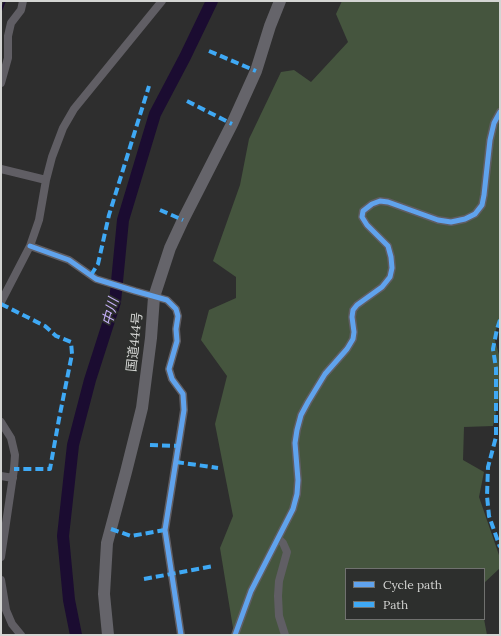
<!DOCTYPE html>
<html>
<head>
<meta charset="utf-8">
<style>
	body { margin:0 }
	#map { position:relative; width:501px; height:636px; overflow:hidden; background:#2e2e2e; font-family:Lora,serif }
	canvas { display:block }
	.frame { position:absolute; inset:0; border:2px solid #d4d5d3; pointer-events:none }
	.legend { position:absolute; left:345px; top:568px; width:140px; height:52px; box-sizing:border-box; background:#2d2f2d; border:1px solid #70716f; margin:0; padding:5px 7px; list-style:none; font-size:12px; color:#d4d5d3 }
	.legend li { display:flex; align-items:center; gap:8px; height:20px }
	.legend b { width:20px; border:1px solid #70716f }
</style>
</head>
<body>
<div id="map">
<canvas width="501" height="636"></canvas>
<div class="frame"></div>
<ul class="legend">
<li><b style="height:5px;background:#60a3ed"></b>Cycle path</li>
<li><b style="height:5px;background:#3fa9f5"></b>Path</li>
</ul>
</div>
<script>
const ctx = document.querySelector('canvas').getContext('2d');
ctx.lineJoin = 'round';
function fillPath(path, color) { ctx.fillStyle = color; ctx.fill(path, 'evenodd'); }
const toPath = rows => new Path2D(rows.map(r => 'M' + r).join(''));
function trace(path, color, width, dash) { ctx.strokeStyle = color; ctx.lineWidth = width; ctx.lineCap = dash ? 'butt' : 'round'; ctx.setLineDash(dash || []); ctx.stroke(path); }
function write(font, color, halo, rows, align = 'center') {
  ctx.font = font + ' Lora,"Noto Sans JP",serif'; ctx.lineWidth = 3.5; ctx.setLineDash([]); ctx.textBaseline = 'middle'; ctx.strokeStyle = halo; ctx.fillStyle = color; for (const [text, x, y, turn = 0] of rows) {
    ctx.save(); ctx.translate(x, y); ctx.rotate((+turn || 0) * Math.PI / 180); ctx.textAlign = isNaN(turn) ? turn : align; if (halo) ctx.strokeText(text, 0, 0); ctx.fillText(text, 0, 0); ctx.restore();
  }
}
const green = toPath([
	[342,1,500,1,500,316,494,337,500,358,500,393,493,426,464,427,463,460,484,472,479,497,500,558,500,568,484,583,484,569,346,569,346,619,484,619,487,635,232,635,233,628,220,548,233,516,215,424,227,376,201,340,209,310,236,298,236,277,213,261,240,185,249,139,281,72,294,70,311,82,348,42,336,14]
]);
const stream = toPath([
	[1,11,5,1]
]);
const river = toPath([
	[76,635,69,600,63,536,73,445,90,380,115,302,123,220,155,114,185,57,212,1]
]);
const minor = toPath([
	[1,83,8,58,8,36,11,23,21,10,23,1],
	[1,169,46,180],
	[30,246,69,260,96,279,135,291,167,300,176,309,178,316,176,329,177,341,169,369,172,379,183,394,184,410,165,530,181,635],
	[1,302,30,246,39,220,46,180,52,157,63,128,74,109,162,1],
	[1,422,11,438,15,455,14,469,1,557],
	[1,476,13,478],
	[278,538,283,543,287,552,279,581,278,596,279,616,285,635],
	[1,580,6,610,12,624,21,635],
	[235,635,251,591,293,509,297,494,298,480,295,443,297,430,301,415,308,402,325,374,347,349,353,339,354,332,352,317,353,310,357,305,382,287,390,277,392,268,391,257,388,246,367,225,362,217,363,211,372,204,380,201,388,202,438,220,451,222,465,219,475,214,482,205,484,195,490,140,494,123,500,112]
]);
const highway = toPath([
	[108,635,104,594,107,543,126,472,142,408,151,338,154,297,170,248,183,220,232,124,256,71,270,26,280,1]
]);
const quiet = toPath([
	[209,51,256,71],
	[187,101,232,124],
	[160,210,183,220],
	[91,275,98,264,109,215,149,86],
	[1,304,45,326,56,336,71,342,72,354,59,419,50,469,14,469],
	[500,320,497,329,493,349,496,368,496,437,488,467,487,496,489,516,500,547],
	[150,445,179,446],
	[176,462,218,468],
	[111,529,131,536,165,530],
	[144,579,214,566]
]);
const cycleway = toPath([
	[30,246,69,260,96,279,135,291,167,300,176,309,178,316,176,329,177,341,169,369,172,379,183,394,184,410,165,530,181,635],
	[235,635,251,591,293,509,297,494,298,480,295,443,297,430,301,415,308,402,325,374,347,349,353,339,354,332,352,317,353,310,357,305,382,287,390,277,392,268,391,257,388,246,367,225,362,217,363,211,372,204,380,201,388,202,438,220,451,222,465,219,475,214,482,205,484,195,490,140,494,123,500,112]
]);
const streetNames = [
	["国道444号",135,342,-84]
];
const waterNames = [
	["中川",111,312,-75]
];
fillPath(green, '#45553e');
trace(stream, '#1b0c31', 2);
trace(river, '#1b0c31', 12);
trace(minor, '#605e64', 8);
trace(highway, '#65646a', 12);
trace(quiet, '#3fa9f5', 4, [8, 4]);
trace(cycleway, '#60a3ed', 5);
write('13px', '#d4d5d3', '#2d2f2d', streetNames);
write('italic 14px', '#c8b2fc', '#2d2f2d', waterNames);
</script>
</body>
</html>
